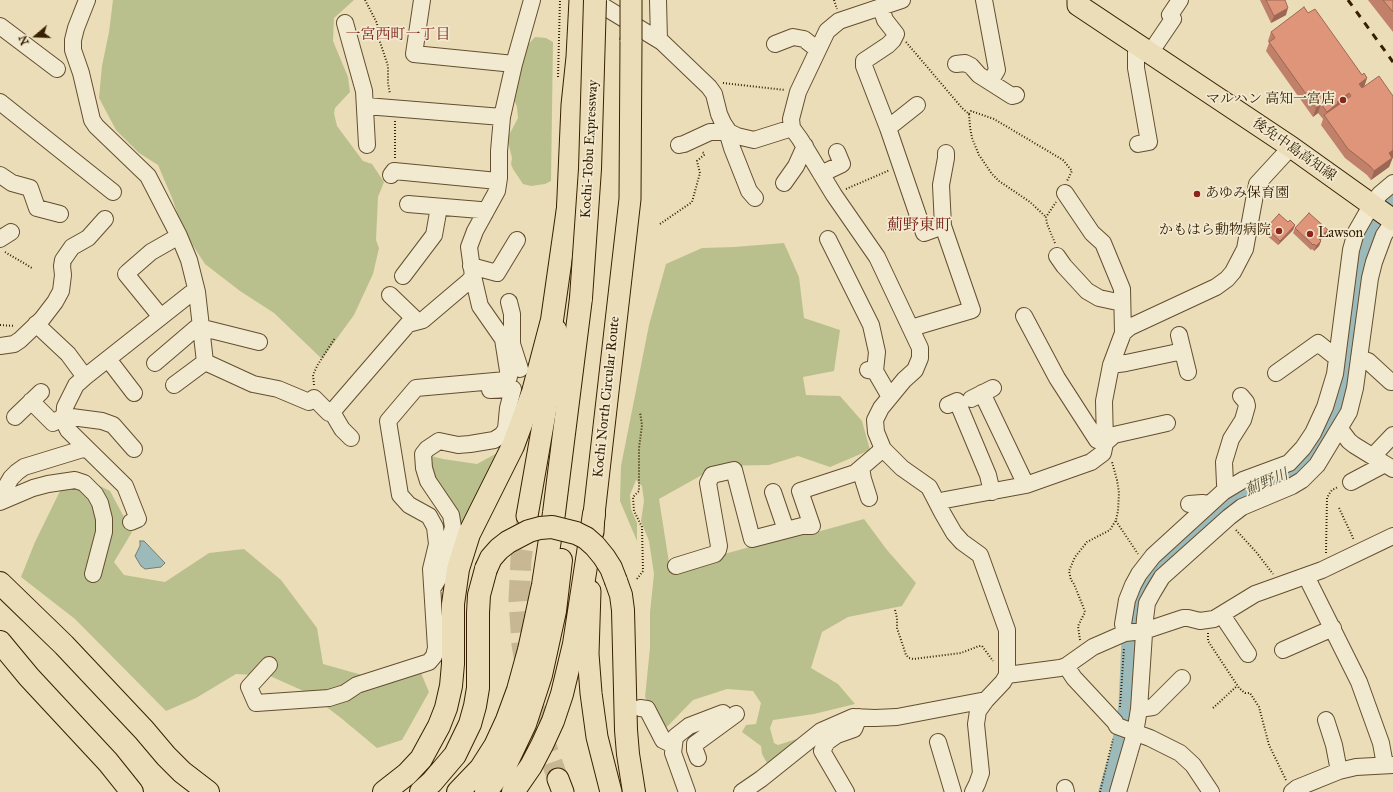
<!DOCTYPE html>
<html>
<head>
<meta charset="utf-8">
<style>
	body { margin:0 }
	#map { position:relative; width:1393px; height:792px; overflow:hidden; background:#ebddb8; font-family:"IM FELL Great Primer",serif }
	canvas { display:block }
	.north { position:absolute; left:16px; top:16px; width:40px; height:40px; -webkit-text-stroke:3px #f2e9d1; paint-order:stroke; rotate:251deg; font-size:11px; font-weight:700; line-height:16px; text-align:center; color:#362001 }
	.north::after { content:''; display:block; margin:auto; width:14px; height:18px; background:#362001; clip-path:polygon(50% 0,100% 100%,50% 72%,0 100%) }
</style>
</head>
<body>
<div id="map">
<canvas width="1393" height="792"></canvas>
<div class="north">N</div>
</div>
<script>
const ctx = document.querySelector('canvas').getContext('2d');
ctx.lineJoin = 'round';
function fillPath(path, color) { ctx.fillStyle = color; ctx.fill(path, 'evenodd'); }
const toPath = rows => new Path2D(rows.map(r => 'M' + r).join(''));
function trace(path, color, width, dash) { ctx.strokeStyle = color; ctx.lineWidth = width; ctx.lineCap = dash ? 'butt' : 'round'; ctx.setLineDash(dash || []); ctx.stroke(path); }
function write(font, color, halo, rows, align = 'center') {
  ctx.font = font + ' "IM FELL Great Primer","Noto Serif JP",serif'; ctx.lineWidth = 3.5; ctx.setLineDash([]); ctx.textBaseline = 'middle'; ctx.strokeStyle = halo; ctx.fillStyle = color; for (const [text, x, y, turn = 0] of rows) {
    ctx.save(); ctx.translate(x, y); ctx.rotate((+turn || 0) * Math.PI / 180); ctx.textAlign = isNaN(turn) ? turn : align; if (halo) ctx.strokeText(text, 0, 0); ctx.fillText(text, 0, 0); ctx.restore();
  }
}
const green = toPath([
	[113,0,354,0,334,18,333,41,348,77,350,92,335,108,334,113,337,126,363,161,372,164,384,182,378,197,376,240,379,248,373,274,354,315,322,359,274,313,240,291,205,264,184,232,172,198,158,165,139,153,116,130,99,98,102,66,109,32],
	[535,37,546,38,553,42,551,181,545,184,531,186,523,184,513,169,511,164,512,158,508,142,509,135,518,118,517,107,513,97,524,49],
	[784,243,799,277,804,318,840,330,834,371,803,377,806,395,840,396,862,421,870,450,830,467,798,456,769,465,718,466,659,499,670,569,804,532,817,532,864,519,887,550,916,583,902,606,848,617,822,632,811,668,838,684,855,704,814,714,773,720,770,728,774,743,778,745,803,737,774,761,767,763,762,754,761,746,742,732,746,725,756,724,761,703,753,691,727,689,693,700,663,731,645,697,650,648,650,612,654,574,649,541,641,521,644,501,642,486,636,480,630,495,631,509,637,523,637,541,620,501,621,466,649,325,666,264,702,248,734,247],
	[499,452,473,501,462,527,458,515,436,485,429,466,431,456,443,459,477,464],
	[86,479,110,491,132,532,114,562,124,575,165,582,209,553,244,549,281,580,317,628,323,664,369,677,418,666,429,692,402,740,377,748,341,718,308,693,270,676,236,674,196,698,166,711,75,619,21,577,35,542,60,491]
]);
const water = toPath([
	[140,541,144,541,165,563,161,567,145,569,141,566,135,556,140,546,140,541]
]);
const river = toPath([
	[1109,792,1121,752,1129,706,1132,640,1135,614,1140,593,1157,567,1211,517,1233,499,1243,493,1287,476,1297,470,1305,461,1323,437,1337,409,1342,393,1362,258,1365,243,1378,220,1393,201]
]);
const majorTunnel = toPath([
	[527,519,521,559,519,600,522,644,529,689,541,732,558,779]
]);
const path = toPath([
	[365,0,377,23,378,36,388,66,388,83,390,94],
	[834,0,837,9],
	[906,42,962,108,969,114,970,127,972,138,979,155,992,174,999,181,1030,202,1046,217],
	[558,77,560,0],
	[723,83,785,90],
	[969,114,971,111,994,119,1063,160,1072,171,1067,181],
	[395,121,395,158],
	[846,189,890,170],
	[660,224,692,202,700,173,697,161,704,155,704,153,702,152],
	[1055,243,1047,224,1046,217,1056,202],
	[5,252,32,268],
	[0,325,15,326],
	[314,385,313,375,317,366,335,338],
	[1339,508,1354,540],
	[1116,521,1138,554],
	[1236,530,1257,553,1273,574],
	[1326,553,1327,498,1329,494,1332,490,1338,487],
	[637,579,643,571,642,527,634,511,633,497,639,491,639,448,642,425,640,412],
	[895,610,897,618,897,628,906,655,909,658,913,659,961,653,979,646,982,646,993,661],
	[1208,633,1208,641,1239,688,1245,693,1250,693,1259,707,1269,745,1286,780],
	[1080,640,1078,626,1085,612,1084,609,1074,584,1071,580,1069,571,1075,557,1087,542,1110,530,1116,520,1118,511,1119,493,1117,480,1112,462],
	[1120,707,1124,648],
	[1213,708,1237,686],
	[1100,792,1113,739]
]);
const minor = toPath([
	[422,0,414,54,514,64],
	[593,0,662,42,709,87,714,94,719,114,723,123,729,132,737,136,754,140,792,128],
	[658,0,659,40],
	[902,0,839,21,827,31,798,92,791,119,792,128,800,139,834,195,877,257,920,348,920,358,915,370,904,380,881,408,875,420,876,432,883,449,902,468,929,487,943,514,954,533,962,542,980,555,1007,630,1007,675,1003,682,986,700,978,711,976,724,981,773,977,784,973,792],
	[984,0,997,70,990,82],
	[881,7,883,14,885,20,896,34,893,40,888,45,864,61,864,66,888,128,924,233,943,226,972,310,911,328],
	[345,23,364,91,367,145],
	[0,26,57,69],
	[775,44,793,37,804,39,818,50],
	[1150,53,1173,19,1170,15,1180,0],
	[956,64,965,63,971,66,979,75,1012,96,1016,95],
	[0,102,113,192],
	[366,106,502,117],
	[888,128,917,105],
	[1138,144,1149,142,1136,68,1136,53,1139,46],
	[679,145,684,144,710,132,729,132,729,138,732,148,749,191,755,198],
	[821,174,842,164,837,152],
	[0,175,12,183,30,188,37,208,60,214],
	[391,175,394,171,498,181],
	[784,183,796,166,805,146],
	[1065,193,1092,233,1103,243,1122,289,1123,333],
	[408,204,480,210,485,213],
	[943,226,941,185,946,158,946,153],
	[0,239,11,232],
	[828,239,871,325,877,352,875,371],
	[1057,256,1064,266,1087,291,1099,298,1122,303],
	[471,266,497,273,517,240],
	[403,276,434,235,439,207],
	[197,292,205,362,253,384,278,389,309,402,314,398,329,413,332,412],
	[390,295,417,321],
	[509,302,512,314,512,343],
	[1024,316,1057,378,1097,440,1105,443,1114,435,1167,423],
	[161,317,126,274,128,272,151,252,179,236],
	[36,324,68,354,85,377,190,294,197,292,189,260,179,236,148,176,96,126,92,120,81,73,73,50,73,40,76,28,87,0],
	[1179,335,1188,372],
	[512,344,520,369],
	[0,346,14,344,20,340,42,319,55,302,61,291,63,275,62,266,63,260,72,247,88,238,105,219],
	[1359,358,1368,361,1391,382],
	[108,359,134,393],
	[155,363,196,328,207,329,259,342],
	[1111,365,1126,363,1183,351],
	[868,370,875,371,890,397],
	[1276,373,1318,343,1333,355,1337,355],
	[85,377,76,385,65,407,64,422,68,430,125,486,138,519,131,522],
	[174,385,205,362],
	[982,393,1026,485],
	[971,399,993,388],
	[31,401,53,423,64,416,102,421,113,425,134,449],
	[948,405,957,401,988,475,992,492],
	[15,417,41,392],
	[1340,429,1349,441,1354,445,1393,469],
	[351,438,342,429,332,412,408,324,423,320,469,281,473,276,469,247,475,231,497,191,499,178,499,151,502,117,514,64,532,0],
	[1373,456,1393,435],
	[861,468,863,479,869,498],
	[1351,482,1385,464],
	[1227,489,1225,484,1224,462,1231,439,1243,420,1247,406,1246,402,1241,396],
	[773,492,786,530],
	[4,499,4,490,11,478,17,472,24,467,86,448],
	[0,502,33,488,48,484,75,480,84,483,95,494,100,503,104,519,104,532,93,574],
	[938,504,945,500,1026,485,1091,462,1103,453,1105,443,1104,401,1111,365,1123,333,1130,327,1216,287,1227,279,1233,272,1245,249,1257,184,1291,147],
	[1189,504,1202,503,1209,504],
	[676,566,715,554,718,550,719,546,708,483,712,475,734,470,752,539,802,526,812,526,800,491,855,473,883,449],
	[1308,575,1310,584,1359,682,1381,743,1385,765],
	[434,586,440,576,453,527,451,515,428,481,424,468,423,454,427,449,439,441,458,445,470,444,494,440,502,435,506,429,508,408,513,389,490,390],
	[1222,615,1248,654],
	[1125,633,1123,624,1127,600,1133,585,1139,574,1153,556,1223,492,1243,480,1289,463,1303,448,1313,433,1325,407,1335,374,1351,250,1356,232,1372,204,1380,194,1393,183],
	[1283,650,1333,628],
	[269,665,249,687,256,703,329,698,345,693,357,685,429,662,434,656,436,648,431,569,437,544,435,527,429,516,409,505,400,495,388,421,416,388,506,380,509,377,503,339,480,306,473,276],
	[1066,666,1074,678,1115,722,1117,726,1150,738,1180,753,1193,765,1211,792],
	[1007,675,1060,668,1066,666,1093,647,1125,633,1144,631,1183,618,1188,618,1200,621,1214,619,1255,594,1322,570,1393,536],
	[640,708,647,709,663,740,673,745],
	[1139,709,1153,707,1182,678],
	[1326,720,1334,745,1339,771],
	[938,742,953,792],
	[698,758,695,750,695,744,736,714],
	[1065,788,1066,792],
	[687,792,673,753,675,737,689,726,723,713],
	[742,792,761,779,821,731,853,717,875,718,897,717,986,700],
	[846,792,822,751,827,742,837,735,854,729,859,717],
	[1118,792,1135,733,1139,709,1145,619,1147,603,1153,592,1162,577,1229,517,1242,507,1292,486,1302,480,1317,465,1349,412,1355,388,1370,278,1374,262,1384,235,1393,222],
	[1292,792,1297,788,1339,771,1356,767,1393,765]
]);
const major = toPath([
	[1078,0,1078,5,1291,147,1393,220],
	[567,219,572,105,577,57,580,0],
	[527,516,551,379,556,330],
	[593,532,594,514,630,199,631,40],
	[590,591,588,654,591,693,597,737,611,792],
	[558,779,563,792]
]);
const highway = toPath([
	[616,581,621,595,623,610,626,730,628,754,634,792],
	[0,583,64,645,144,730,166,756,182,772,208,792],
	[0,642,29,677,108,762,132,792],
	[384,792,407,774,421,759,439,726,446,708,451,686,453,664,453,604,458,569,469,534,513,446,533,392,552,320,569,201],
	[421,792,432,782,455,755,470,724,475,706,478,688,478,613,479,595,486,569],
	[458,792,481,768,495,746,507,720,518,690,529,650,543,585,554,513,581,298],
	[486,792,506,764,525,724,541,675,555,611,561,560],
	[513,792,531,766,542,745,553,721,562,694,574,644,594,514]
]);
const rail = toPath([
	[1348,0,1393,62]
]);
const majorBridge = toPath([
	[631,40,631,0]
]);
const highwayBridge = toPath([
	[581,298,590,169,595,0],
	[486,569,491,558,499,549,508,542,529,531,540,528,552,527,576,533,586,538,595,546,604,557,611,568,616,581]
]);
const wall = toPath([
	[1260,0,1285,0,1286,15,1271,23],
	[1368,0,1393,0,1393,32],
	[1308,13,1362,75,1367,78,1364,87,1393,96,1393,157,1389,167,1371,180,1367,175,1345,158,1321,125,1323,119,1318,113,1313,117,1266,51,1269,43,1268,41,1271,32],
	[1288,222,1295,225,1293,230,1278,245,1264,233,1266,228],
	[1295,228,1328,230,1327,235,1320,240,1321,241,1319,246,1314,251,1312,249,1311,250,1293,233]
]);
const shadedWall = toPath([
	[1288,8,1286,15,1271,23,1274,16],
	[1367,78,1364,87,1356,94,1359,84],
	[1349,93,1346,102,1325,117,1327,112,1337,102],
	[1321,104,1318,113,1313,117,1316,108],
	[1393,150,1393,157,1389,167,1371,180,1374,171,1389,153],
	[1295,225,1293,230,1278,245,1280,241],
	[1328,230,1327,235,1319,241,1319,239,1321,236],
	[1321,241,1319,246,1314,251,1316,246]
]);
const building = toPath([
	[1266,0,1285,0,1288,8,1274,16,1266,0],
	[1383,0,1393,0,1393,12,1383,0],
	[1304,7,1308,13,1315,9,1362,75,1364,73,1367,78,1359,84,1362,88,1379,76,1393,96,1393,150,1389,153,1392,158,1374,171,1370,166,1348,149,1324,115,1351,96,1349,93,1337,102,1338,103,1327,112,1321,104,1316,108,1269,42,1275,38,1271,32,1304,7],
	[1309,213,1328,230,1321,236,1319,239,1321,241,1316,246,1314,244,1313,245,1295,228,1309,213],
	[1279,214,1288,222,1290,220,1295,225,1280,241,1266,228,1279,214]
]);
const markers = [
	[1343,100,4,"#8f2418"],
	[1197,194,4,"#8f2418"],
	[1279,231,4,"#8f2418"],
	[1310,234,4,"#8f2418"]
];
const poiNames = [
	["マルハン 高知一宮店",1335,100],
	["あゆみ保育園",1205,194,"left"],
	["かもはら動物病院",1271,231],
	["Lawson",1318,234,"left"]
];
const streetNames = [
	["Kochi-Tobu Expressway",590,149,-87],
	["後免中島高知線",1294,150,35],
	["Kochi North Circular Route",607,397,-84]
];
const neighbourhoodNames = [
	["一宮西町一丁目",398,35]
];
const waterNames = [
	["薊野川",1267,483,-23]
];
const quarterNames = [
	["薊野東町",919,226]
];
fillPath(green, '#bac08d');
fillPath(water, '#9cbab9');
trace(water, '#737c6f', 1);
trace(river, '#9cbab9', 21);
trace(majorTunnel, '#c7b793', 21, [21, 10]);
trace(minor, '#634f2f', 18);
trace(major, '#362001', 23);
trace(highway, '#362001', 24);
trace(path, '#362001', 2, [1, 2]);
trace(minor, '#f2e9d1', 16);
trace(major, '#ebddb8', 21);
trace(highway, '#ebddb8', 22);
trace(rail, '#362001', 3, [7, 7]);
trace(majorBridge, '#362001', 23, []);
trace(highwayBridge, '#362001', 24, []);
trace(majorBridge, '#ebddb8', 21);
trace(highwayBridge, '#ebddb8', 22);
fillPath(wall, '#c08069');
fillPath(shadedWall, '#9c6855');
fillPath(building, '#df957a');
trace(building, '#9c6855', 1);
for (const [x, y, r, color] of markers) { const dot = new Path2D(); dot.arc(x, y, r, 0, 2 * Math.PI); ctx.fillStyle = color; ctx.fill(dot); trace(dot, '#f2e9d1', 1.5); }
write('14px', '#362001', '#f2e9d1', poiNames, 'right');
write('14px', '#362001', '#f2e9d1', streetNames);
write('15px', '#7a1f14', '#f2e9d1', neighbourhoodNames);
write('italic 15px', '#554e38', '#f2e9d1', waterNames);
write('16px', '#7a1f14', '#f2e9d1', quarterNames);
</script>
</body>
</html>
